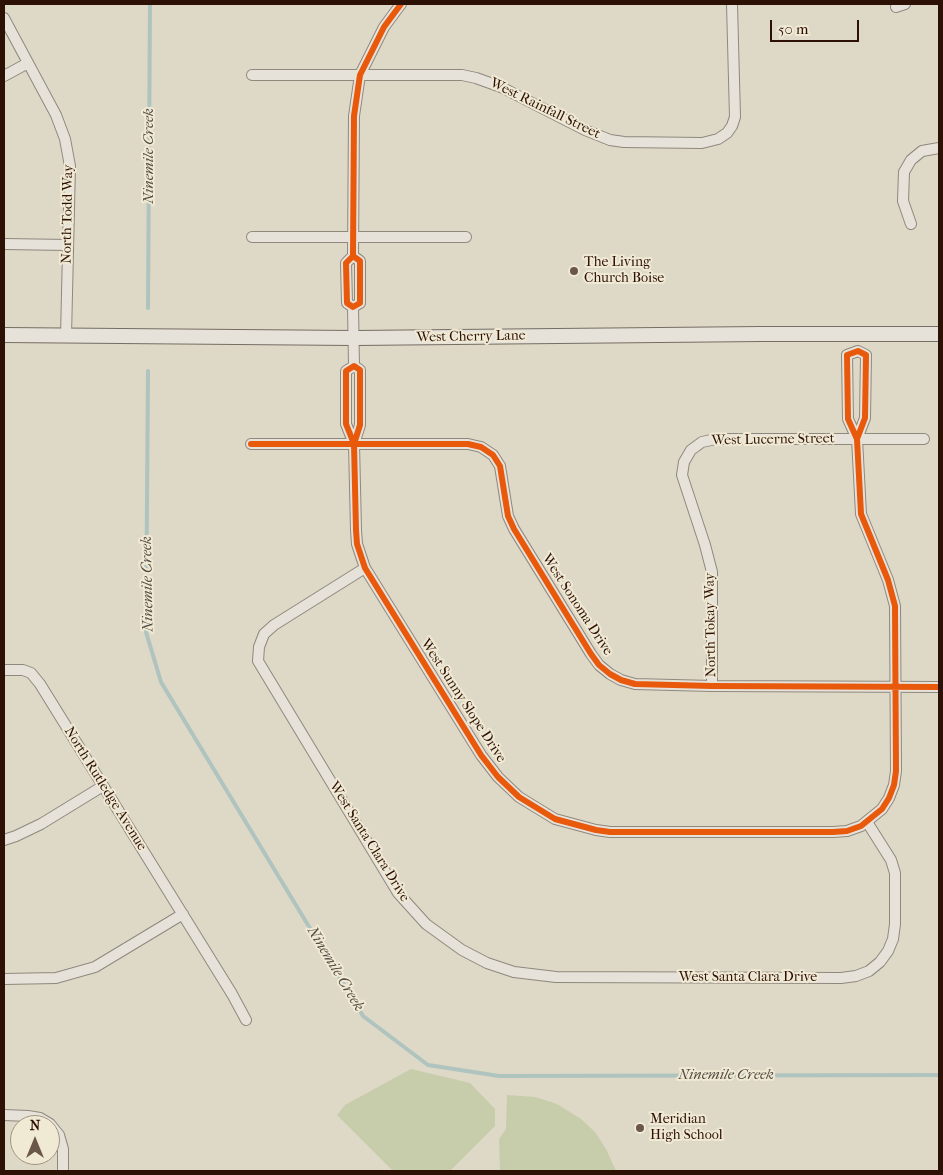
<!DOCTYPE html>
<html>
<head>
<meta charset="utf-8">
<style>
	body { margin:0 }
	#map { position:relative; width:943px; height:1175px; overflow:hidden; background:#ded8c7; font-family:"IM FELL French Canon",serif }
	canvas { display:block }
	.frame { position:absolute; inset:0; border:5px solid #2d1105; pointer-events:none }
	.north { position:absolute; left:10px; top:1115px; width:50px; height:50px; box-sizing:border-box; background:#f0e9d4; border:1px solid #a29381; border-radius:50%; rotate:0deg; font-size:14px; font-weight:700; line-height:20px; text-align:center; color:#2d1105 }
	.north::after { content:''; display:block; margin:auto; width:18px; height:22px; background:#6b5749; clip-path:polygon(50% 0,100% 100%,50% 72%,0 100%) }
	.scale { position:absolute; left:770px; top:20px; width:89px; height:22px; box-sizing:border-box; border:2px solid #2d1105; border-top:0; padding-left:6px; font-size:15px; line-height:18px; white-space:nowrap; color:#2d1105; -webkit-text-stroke:4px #f0e9d4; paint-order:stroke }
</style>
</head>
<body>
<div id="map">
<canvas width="943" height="1175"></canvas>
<div class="frame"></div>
<div class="north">N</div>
<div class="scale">50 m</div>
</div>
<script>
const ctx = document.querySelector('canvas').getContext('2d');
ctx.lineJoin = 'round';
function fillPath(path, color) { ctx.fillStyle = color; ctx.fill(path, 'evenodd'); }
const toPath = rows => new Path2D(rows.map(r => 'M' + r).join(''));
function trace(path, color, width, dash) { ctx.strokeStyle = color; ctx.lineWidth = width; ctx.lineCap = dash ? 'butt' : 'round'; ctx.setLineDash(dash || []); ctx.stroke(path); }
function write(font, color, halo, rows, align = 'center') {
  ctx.font = font + ' "IM FELL French Canon",serif'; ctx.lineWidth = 4; ctx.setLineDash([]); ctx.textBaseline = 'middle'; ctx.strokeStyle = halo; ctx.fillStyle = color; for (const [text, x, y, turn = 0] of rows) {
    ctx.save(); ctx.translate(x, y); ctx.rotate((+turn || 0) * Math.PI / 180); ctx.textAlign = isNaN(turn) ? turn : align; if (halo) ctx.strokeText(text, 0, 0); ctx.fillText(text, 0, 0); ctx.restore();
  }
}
const green = toPath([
	[411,1069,470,1083,495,1109,495,1126,450,1171,393,1171,337,1115,345,1105],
	[507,1095,535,1097,557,1104,581,1119,595,1132,606,1149,616,1171,500,1171,499,1139,506,1129]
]);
const stream = toPath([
	[148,308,150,4],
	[148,371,146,632,161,682,363,1016,428,1065,499,1076,939,1075]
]);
const street = toPath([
	[896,7,905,4],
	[4,18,56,115,65,139,70,166,66,336],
	[252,75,462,75,476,78,501,87,585,130,610,140,624,142,702,143,718,139,727,133,732,126,735,117,732,4],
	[4,76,28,63],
	[911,224,903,201,904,172,911,160,922,151,939,148],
	[252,237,466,237],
	[4,244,68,245],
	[353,256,354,116,360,75,384,27,401,4],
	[353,256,360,261,360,303,353,307,347,303,346,263,353,256],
	[353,307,354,366],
	[251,444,468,444,481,447,493,455,500,466,508,516,514,529,591,654,599,665,610,674,621,680,635,684,712,686,939,687],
	[354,444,346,424,346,371,354,366,360,370,360,425,354,444,356,530,357,544,365,568,481,755,498,777,519,797,555,819,596,830,610,832,833,832,847,831,861,826,882,809,889,798,894,785,896,771,895,606,888,580,861,514,857,439,848,419,847,355,858,351,866,355,865,418,857,439],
	[365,568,274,625,264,634,259,647,258,661,398,893,426,924,462,950,487,963,514,972,556,977,841,978,856,976,869,971,880,962,888,951,893,939,895,924,895,873,891,860,867,822],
	[4,670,23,670,31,673,40,684,232,994,246,1020],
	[712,686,712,572,705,545,682,475,684,462,691,450,702,442,716,439,924,439],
	[4,840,16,836,41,824,103,786],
	[4,979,56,978,95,967,183,914],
	[4,1115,28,1116,40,1118,50,1124,59,1135,63,1149,63,1171]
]);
const secondary = toPath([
	[4,335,354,338,761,334,939,334]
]);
const cycleway = toPath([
	[353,256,354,116,360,75,384,27,401,4],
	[353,256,360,261,360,303,353,307,347,303,346,263,353,256],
	[251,444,468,444,481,447,493,455,500,466,508,516,514,529,591,654,599,665,610,674,621,680,635,684,712,686,939,687],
	[354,444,346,424,346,371,354,366,360,370,360,425,354,444,356,530,357,544,365,568,481,755,498,777,519,797,555,819,596,830,610,832,833,832,847,831,861,826,882,809,889,798,894,785,896,771,895,606,888,580,861,514,857,439,848,419,847,355,858,351,866,355,865,418,857,439]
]);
const markers = [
	[574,271,5,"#6b5749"],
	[640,1128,5,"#6b5749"]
];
const streetNames = [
	["West Rainfall Street",545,109,26],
	["North Todd Way",68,214,-89],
	["West Cherry Lane",471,337,-1],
	["West Lucerne Street",773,440,-1],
	["West Sonoma Drive",577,605,57],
	["North Tokay Way",711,625,-91],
	["West Sunny Slope Drive",463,701,57],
	["North Rutledge Avenue",105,789,58],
	["West Santa Clara Drive",369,842,58],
	["West Santa Clara Drive",748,978]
];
const poiNames = [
	["The Living",584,263],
	["Church Boise",584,279],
	["Meridian",650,1120],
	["High School",650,1136]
];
const waterNames = [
	["Ninemile Creek",149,156,-90],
	["Ninemile Creek",148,584,-91],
	["Ninemile Creek",335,969,59],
	["Ninemile Creek",726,1075]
];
fillPath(green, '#c7ccaa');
trace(stream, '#afc3bf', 4);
trace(street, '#8f887d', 12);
trace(secondary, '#766d63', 16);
trace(street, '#e6e2da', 10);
trace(secondary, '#e6e2da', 14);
trace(cycleway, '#e8590c', 6);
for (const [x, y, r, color] of markers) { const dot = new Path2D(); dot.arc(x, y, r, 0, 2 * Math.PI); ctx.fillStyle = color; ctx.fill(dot); trace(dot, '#f0e9d4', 2); }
write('14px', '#2d1105', '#f0e9d4', streetNames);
write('14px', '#2d1105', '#f0e9d4', poiNames, 'left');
write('italic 15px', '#544c45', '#f0e9d4', waterNames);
</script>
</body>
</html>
